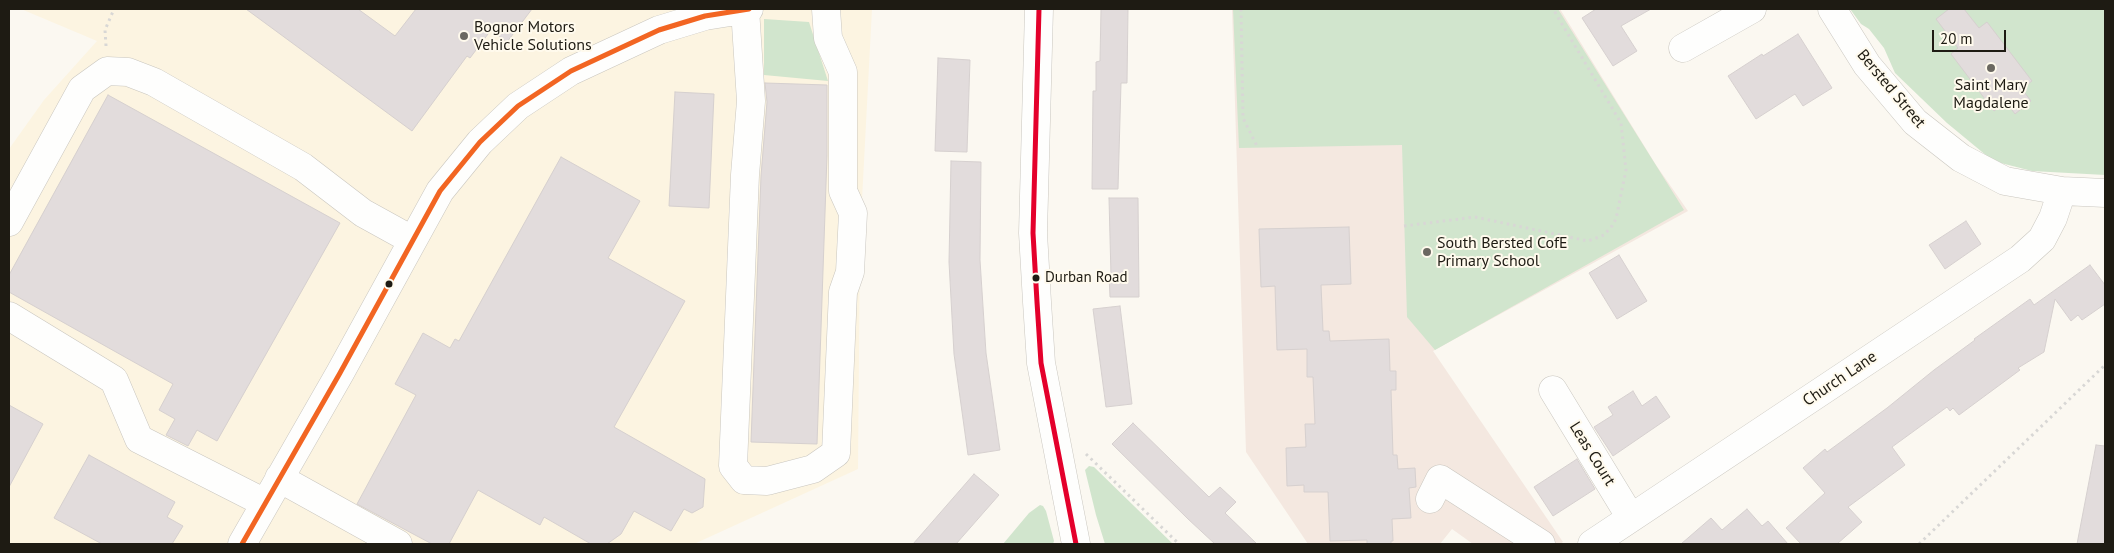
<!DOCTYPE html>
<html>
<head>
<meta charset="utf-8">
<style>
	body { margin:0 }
	#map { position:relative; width:2114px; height:553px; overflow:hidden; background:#fbf8f1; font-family:"PT Sans",sans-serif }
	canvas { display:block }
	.frame { position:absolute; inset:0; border:10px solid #1e1b13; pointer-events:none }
	.scale { position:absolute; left:1932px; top:30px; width:74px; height:22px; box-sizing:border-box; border:2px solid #1e1b13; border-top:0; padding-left:6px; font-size:15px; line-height:18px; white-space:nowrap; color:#1e1b13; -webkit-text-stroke:4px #fffaed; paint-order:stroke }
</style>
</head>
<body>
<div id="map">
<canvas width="2114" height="553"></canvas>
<div class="frame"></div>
<div class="scale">20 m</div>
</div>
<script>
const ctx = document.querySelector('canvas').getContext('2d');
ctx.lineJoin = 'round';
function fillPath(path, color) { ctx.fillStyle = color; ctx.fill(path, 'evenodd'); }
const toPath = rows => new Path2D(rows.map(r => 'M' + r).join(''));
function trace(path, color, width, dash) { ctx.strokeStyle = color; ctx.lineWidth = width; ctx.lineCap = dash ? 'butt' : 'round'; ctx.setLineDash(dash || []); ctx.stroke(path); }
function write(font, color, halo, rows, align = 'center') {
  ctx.font = font + ' "PT Sans",sans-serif'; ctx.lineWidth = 4; ctx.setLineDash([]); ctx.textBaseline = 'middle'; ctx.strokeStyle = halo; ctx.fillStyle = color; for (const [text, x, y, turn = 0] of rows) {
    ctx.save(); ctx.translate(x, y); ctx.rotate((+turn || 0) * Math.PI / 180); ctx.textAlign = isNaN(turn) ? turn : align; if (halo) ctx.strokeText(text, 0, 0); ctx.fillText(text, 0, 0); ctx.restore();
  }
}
const built = toPath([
	[21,9,872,9,860,238,858,469,694,544,9,544,9,149,44,100,97,41]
]);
const education = toPath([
	[1232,9,1560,9,1656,165,1688,211,1433,351,1563,542,1560,544,1473,544,1452,529,1440,544,1308,544,1246,452]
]);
const green = toPath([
	[1233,9,1558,9,1684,210,1435,350,1407,317,1402,145,1239,148],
	[1850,9,2105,9,2105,175,2032,171,1993,161,1947,123,1895,73,1884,48,1869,29,1861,24],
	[764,19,809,22,828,81,764,75],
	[1089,466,1094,467,1173,544,1105,544,1096,515,1085,470],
	[1040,505,1043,506,1046,511,1054,541,1053,544,1003,544,1029,513]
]);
const building = toPath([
	[246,9,358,9,395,36,416,9,532,9,507,42,491,30,470,58,467,56,412,131,246,9],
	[1101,9,1128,9,1127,83,1121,83,1118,189,1092,189,1093,91,1096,91,1096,62,1100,61,1101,9],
	[1596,9,1651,9,1621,26,1637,51,1613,66,1582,18,1596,9],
	[1949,9,1964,9,1979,28,1987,22,2032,81,2022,89,2031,101,2015,114,2006,102,1994,111,1951,54,1958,48,1936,19,1949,9],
	[1798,34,1832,88,1803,106,1795,94,1756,119,1728,76,1762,54,1763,56,1798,34],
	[938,58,970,60,967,152,935,151,938,58],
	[765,83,827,85,827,155,817,444,751,442,761,176,767,102,765,83],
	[675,92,714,94,709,208,669,206,675,92],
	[108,95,340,223,217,441,197,430,188,446,166,435,175,419,159,410,173,384,9,292,9,275,108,95],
	[561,157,640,201,608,258,685,301,614,427,705,479,703,507,692,513,684,509,671,531,634,511,621,534,607,544,591,544,544,517,540,525,478,490,449,544,432,544,357,504,416,395,395,384,423,333,450,348,455,339,459,341,561,157],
	[951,161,981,162,980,260,986,353,1000,450,968,455,954,354,949,262,951,161],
	[1109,198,1138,198,1139,297,1110,297,1109,275,1111,276,1109,198],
	[1966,221,1981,244,1945,269,1929,245,1966,221],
	[1349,227,1351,284,1321,285,1323,331,1329,331,1330,341,1389,339,1390,371,1396,371,1396,390,1391,390,1393,455,1397,455,1398,469,1415,468,1416,487,1409,488,1411,518,1392,519,1393,541,1391,541,1391,544,1367,544,1367,540,1330,541,1328,492,1304,492,1304,485,1287,486,1286,448,1306,447,1305,424,1315,424,1313,377,1307,377,1307,349,1277,350,1275,286,1261,287,1259,229,1349,227],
	[1619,255,1647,301,1617,319,1589,273,1619,255],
	[2090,265,2105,285,2105,304,2082,320,2078,315,2071,321,2055,299,2044,352,2018,368,2020,370,1959,415,1953,408,1950,411,1947,407,1892,447,1905,465,1848,507,1862,522,1837,544,1801,544,1786,528,1825,493,1803,468,1825,449,1827,452,1887,408,1934,370,1975,340,1974,339,2030,299,2034,305,2090,265],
	[1120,306,1132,404,1106,407,1093,309,1120,306],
	[1633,391,1642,406,1656,396,1670,417,1613,456,1594,427,1613,415,1608,407,1633,391],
	[9,405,43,424,9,487,9,405],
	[1133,423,1209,497,1220,487,1236,502,1225,513,1257,544,1215,544,1188,519,1112,444,1133,423],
	[2096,445,2105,446,2105,544,2077,544,2096,445],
	[89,455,175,502,167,517,183,526,172,544,102,544,54,518,89,455],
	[1577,459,1595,489,1553,516,1534,487,1577,459],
	[974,474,999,495,956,544,913,544,974,474],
	[1747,509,1762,526,1768,521,1788,544,1681,544,1711,518,1722,530,1747,509]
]);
const path = toPath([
	[1241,9,1243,118,1258,148],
	[106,46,105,30,114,9],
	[1404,226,1475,217,1588,241,1604,235,1612,226,1616,219,1626,170,1621,123,1553,9],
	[1086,454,1179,544],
	[1919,544,2105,365]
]);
const minor = toPath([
	[745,9,751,101,745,175,733,466,744,480,767,481,813,469,836,453,843,292,850,272,853,213,843,191,843,72,828,38,826,9],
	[1039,9,1033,233,1037,302,1041,363,1076,544],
	[1832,9,1867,65,1915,122,1961,158,2005,181,2062,191,2105,193],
	[1683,48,1752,9],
	[9,222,82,89,107,71,128,72,154,82,303,167,363,213,412,240],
	[9,316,114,380,139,439,265,503],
	[1553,390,1631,518],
	[279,478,398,544],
	[1430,499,1440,479,1541,544],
	[242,544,340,373,440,191,480,142,518,106,571,71,659,30,705,16,749,9],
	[1592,544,2020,259,2042,239,2053,218,2062,191]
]);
const bus1 = toPath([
	[1039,9,1033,233,1037,302,1041,363,1076,544]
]);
const bus2 = toPath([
	[242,544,340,373,440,191,480,142,518,106,571,71,659,30,705,16,749,9]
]);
const markers = [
	[464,36,5,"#6b6861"],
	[1991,68,5,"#6b6861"],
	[1427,252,5,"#6b6861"],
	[1036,278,4.5,"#1e1b13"],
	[389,284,4.5,"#1e1b13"]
];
const busNames = [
	["Durban Road",1045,278]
];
const poiNames = [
	["Bognor Motors",474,27],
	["Vehicle Solutions",474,45],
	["Saint Mary",1991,85,"center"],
	["Magdalene",1991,103,"center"],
	["South Bersted CofE",1437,243],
	["Primary School",1437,261]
];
const streetNames = [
	["Bersted Street",1891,89,50],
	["Church Lane",1840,379,-34],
	["Leas Court",1592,454,58]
];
fillPath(built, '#fcf4e1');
fillPath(education, '#f4e8e0');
fillPath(green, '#d1e5cd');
fillPath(building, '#e2dcdc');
trace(building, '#d6d0cf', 1);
trace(minor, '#c9c6bf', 29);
trace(path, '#d8d7d5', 3, [2.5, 4]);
trace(minor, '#fefefd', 28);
trace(bus1, '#e4002b', 5);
trace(bus2, '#f26522', 5);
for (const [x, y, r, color] of markers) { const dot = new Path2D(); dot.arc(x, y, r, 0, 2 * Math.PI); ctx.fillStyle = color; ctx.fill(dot); trace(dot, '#fffaed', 2); }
write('15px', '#1e1b13', '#fffaed', busNames, 'left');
write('16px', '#1e1b13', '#fffaed', poiNames, 'left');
write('16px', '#1e1b13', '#fffaed', streetNames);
</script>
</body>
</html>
